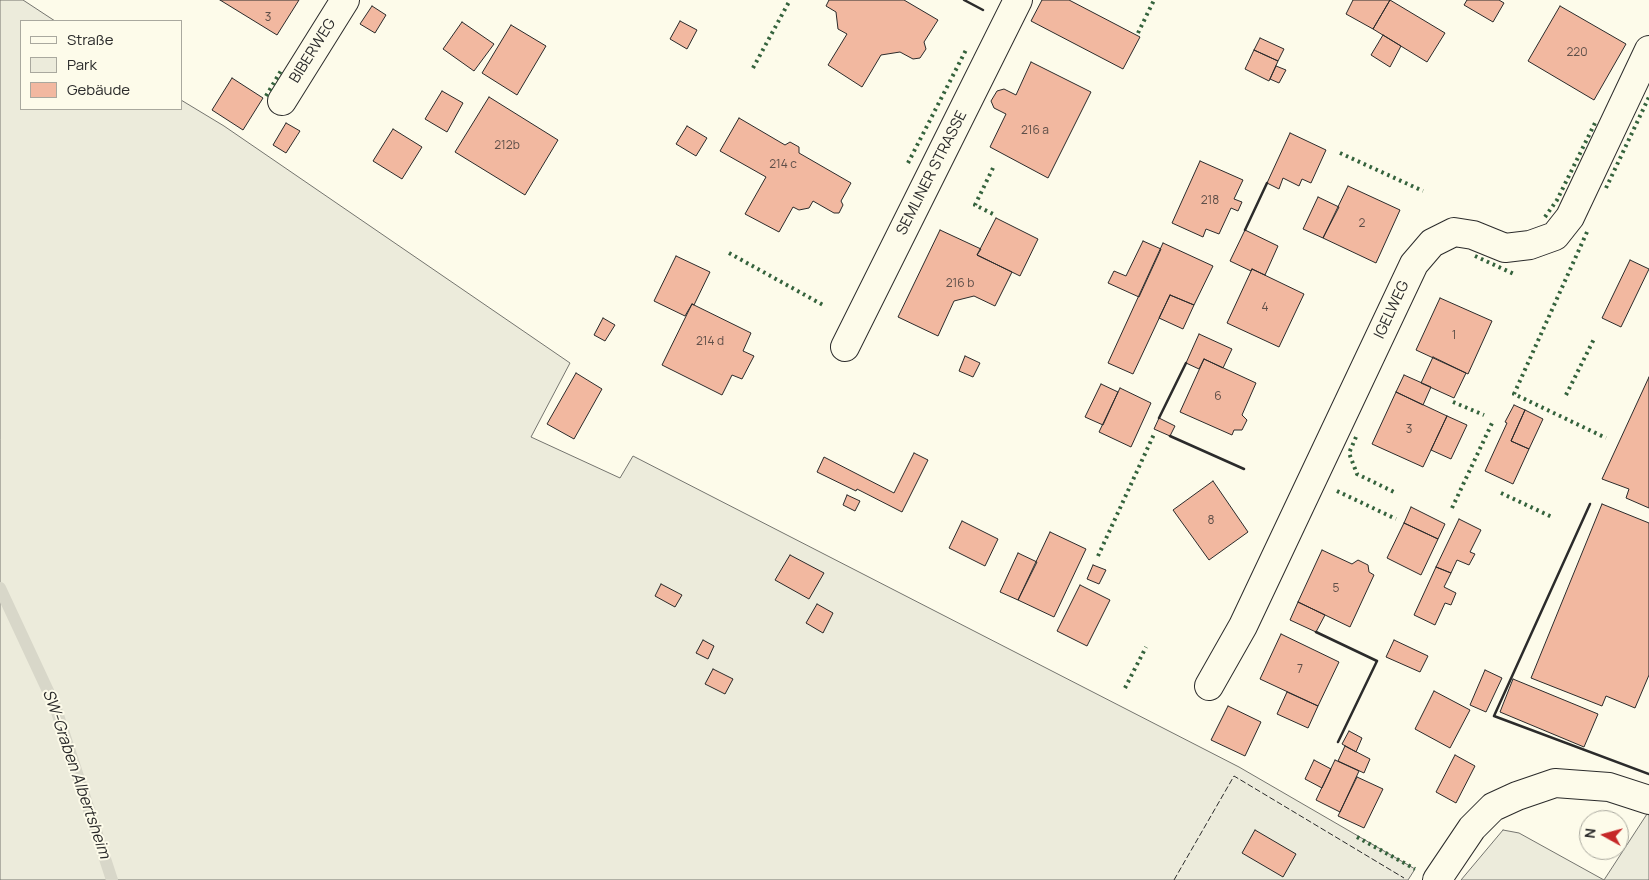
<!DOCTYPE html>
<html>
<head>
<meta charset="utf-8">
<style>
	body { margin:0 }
	#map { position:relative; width:1649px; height:880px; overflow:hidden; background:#fdfbea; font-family:Manrope,sans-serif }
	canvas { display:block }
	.legend { position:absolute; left:20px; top:20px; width:162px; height:90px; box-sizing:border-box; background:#fdfbea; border:1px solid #a9a89e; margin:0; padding:6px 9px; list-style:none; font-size:15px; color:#2b2b2b }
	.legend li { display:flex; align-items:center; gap:10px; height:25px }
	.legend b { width:25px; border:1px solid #a9a89e }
	.north { position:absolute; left:1579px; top:810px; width:50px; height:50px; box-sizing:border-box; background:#fdfbea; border:1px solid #a9a89e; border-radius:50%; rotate:277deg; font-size:14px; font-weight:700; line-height:20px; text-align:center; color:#2b2b2b }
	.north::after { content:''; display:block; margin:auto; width:18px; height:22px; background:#c62828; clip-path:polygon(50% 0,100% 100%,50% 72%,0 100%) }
</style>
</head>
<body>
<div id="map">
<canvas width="1649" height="880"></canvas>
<ul class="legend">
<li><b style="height:6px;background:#fdfbea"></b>Straße</li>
<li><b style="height:14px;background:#ecebdb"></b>Park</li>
<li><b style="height:14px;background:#f2b8a0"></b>Gebäude</li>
</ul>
<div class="north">N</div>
</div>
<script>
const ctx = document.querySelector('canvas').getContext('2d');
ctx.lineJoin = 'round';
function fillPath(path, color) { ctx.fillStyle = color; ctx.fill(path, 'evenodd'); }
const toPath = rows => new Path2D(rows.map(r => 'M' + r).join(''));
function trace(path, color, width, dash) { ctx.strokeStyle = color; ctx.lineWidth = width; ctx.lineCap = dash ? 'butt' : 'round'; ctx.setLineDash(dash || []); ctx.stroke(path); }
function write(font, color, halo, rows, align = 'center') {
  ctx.font = font + ' Manrope,sans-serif'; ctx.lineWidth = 4; ctx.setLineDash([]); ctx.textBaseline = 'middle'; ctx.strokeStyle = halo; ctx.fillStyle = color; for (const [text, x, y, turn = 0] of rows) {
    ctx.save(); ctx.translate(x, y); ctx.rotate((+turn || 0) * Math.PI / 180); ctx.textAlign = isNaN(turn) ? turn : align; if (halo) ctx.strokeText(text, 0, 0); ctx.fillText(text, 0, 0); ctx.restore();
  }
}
const green = toPath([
	[0,0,23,0,55,21,21,21,21,109,181,109,181,100,224,126,570,363,531,437,620,478,633,456,1239,767,1415,869,1408,880,0,880,0,0],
	[1647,814,1649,815,1649,880,1604,880,1647,814],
	[1503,830,1519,833,1604,880,1461,880,1503,830]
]);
const stream = toPath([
	[0,588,55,706,112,880]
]);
const building = toPath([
	[220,0,299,0,277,35,220,0],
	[829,0,904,0,938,20,924,42,926,49,920,58,913,59,900,52,881,55,862,87,828,65,847,34,838,29,836,12,826,6,829,0],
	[1042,0,1069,0,1140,37,1123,69,1031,21,1042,0],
	[1353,0,1390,0,1373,29,1346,14,1353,0],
	[1390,0,1445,33,1427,62,1373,29,1390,0],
	[1467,0,1499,0,1504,3,1493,22,1464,5,1467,0],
	[372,6,386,15,375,33,360,24,372,6],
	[1560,6,1626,44,1594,100,1528,61,1560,6],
	[680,21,697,30,687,49,670,39,680,21],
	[462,22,494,44,474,71,443,49,462,22],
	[511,25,546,46,517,95,482,73,511,25],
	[1383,35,1401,46,1390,67,1371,55,1383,35],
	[1260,38,1284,49,1278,61,1254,50,1260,38],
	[1254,50,1278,61,1269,81,1245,69,1254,50],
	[1031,62,1091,92,1048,178,990,147,1006,114,994,108,991,101,997,91,1004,89,1016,95,1031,62],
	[1276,66,1286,70,1279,83,1270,79,1276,66],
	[232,78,263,98,243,130,212,110,232,78],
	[442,91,463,103,447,132,425,119,442,91],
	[489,97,558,140,525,195,455,152,489,97],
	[739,118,785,145,790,142,799,147,799,153,851,183,841,201,843,205,839,213,834,213,813,201,809,208,799,210,793,207,779,232,745,214,766,177,720,151,739,118],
	[286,123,300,131,286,153,273,145,286,123],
	[687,126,707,138,696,156,676,144,687,126],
	[393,129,422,147,402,179,373,161,393,129],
	[1290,133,1326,150,1311,183,1302,179,1299,186,1283,178,1279,189,1267,183,1290,133],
	[1200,161,1243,180,1234,199,1242,202,1238,211,1231,208,1219,234,1206,229,1203,237,1172,223,1200,161],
	[1348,186,1400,210,1376,263,1323,238,1348,186],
	[1318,197,1339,207,1323,238,1303,229,1318,197],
	[996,218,1038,239,1020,276,977,255,996,218],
	[940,230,981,249,977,255,1012,272,995,306,974,296,954,301,938,336,898,317,940,230],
	[1245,230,1278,246,1265,275,1252,269,1251,271,1230,261,1245,230],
	[1143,241,1161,249,1139,297,1108,283,1114,271,1126,276,1143,241],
	[1163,243,1213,266,1194,305,1170,295,1133,374,1108,363,1163,243],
	[676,256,710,272,694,305,692,304,685,316,654,301,676,256],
	[1630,260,1649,269,1621,327,1602,318,1630,260],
	[1252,269,1304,294,1279,347,1227,323,1252,269],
	[1170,295,1194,305,1183,329,1159,318,1170,295],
	[1440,298,1492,321,1468,374,1416,350,1440,298],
	[692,304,751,333,743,351,754,356,742,379,732,375,722,395,662,365,692,304],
	[603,318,615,325,605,341,594,335,603,318],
	[1199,334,1232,349,1223,368,1204,359,1199,369,1186,363,1199,334],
	[965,356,980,363,973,377,959,371,965,356],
	[1433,357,1466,373,1454,398,1421,383,1433,357],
	[1204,359,1256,383,1242,415,1247,420,1242,430,1234,430,1232,435,1180,412,1204,359],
	[576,373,602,389,574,439,547,424,576,373],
	[1404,375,1431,387,1423,405,1396,392,1404,375],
	[1649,377,1649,508,1626,498,1629,489,1602,479,1649,377],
	[1101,384,1118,392,1103,425,1085,417,1101,384],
	[1120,388,1151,403,1131,447,1099,432,1120,388],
	[1396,392,1447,416,1423,467,1372,444,1396,392],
	[1514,405,1525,410,1511,441,1529,449,1513,484,1485,471,1507,423,1505,422,1514,405],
	[1525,410,1543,419,1529,449,1511,441,1525,410],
	[1447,416,1467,425,1451,459,1431,450,1447,416],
	[1159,418,1175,426,1170,436,1154,429,1159,418],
	[914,453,928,460,902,512,857,489,856,491,817,472,824,457,894,493,914,453],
	[1213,481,1248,532,1209,560,1173,510,1213,481],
	[847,495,860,501,855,511,843,505,847,495],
	[1602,504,1649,523,1649,675,1635,708,1606,696,1602,706,1531,678,1602,504],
	[1411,507,1445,524,1438,539,1404,523,1411,507],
	[1459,519,1481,530,1470,552,1475,554,1469,565,1457,560,1451,573,1436,567,1459,519],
	[962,521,998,539,985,566,949,548,962,521],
	[1404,523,1438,539,1421,575,1387,558,1404,523],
	[1050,532,1086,549,1054,617,1018,600,1050,532],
	[1322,550,1352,564,1358,560,1368,565,1369,572,1374,575,1350,627,1298,602,1322,550],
	[1018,553,1037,562,1018,600,1000,592,1018,553],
	[790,555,824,573,809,599,775,580,790,555],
	[1093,565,1106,570,1099,584,1087,579,1093,565],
	[1436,567,1451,573,1444,587,1456,593,1451,605,1445,603,1435,625,1414,615,1436,567],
	[661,584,682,595,675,607,655,596,661,584],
	[1080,585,1110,600,1087,646,1057,631,1080,585],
	[1298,602,1325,615,1316,632,1290,620,1298,602],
	[817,604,833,613,823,633,806,623,817,604],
	[1281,634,1339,662,1318,706,1260,679,1281,634],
	[703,640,714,646,708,659,696,653,703,640],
	[1394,640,1428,656,1420,672,1386,657,1394,640],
	[713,669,733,679,725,694,705,684,713,669],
	[1485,670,1502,678,1486,712,1470,705,1485,670],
	[1513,679,1598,714,1584,747,1500,712,1513,679],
	[1434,691,1470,710,1450,748,1415,729,1434,691],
	[1287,692,1318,706,1308,728,1277,714,1287,692],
	[1228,706,1261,722,1245,756,1211,740,1228,706],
	[1349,731,1362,738,1356,752,1342,744,1349,731],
	[1345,746,1370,759,1364,773,1338,761,1345,746],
	[1455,755,1475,766,1456,803,1436,792,1455,755],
	[1314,760,1331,769,1322,788,1305,779,1314,760],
	[1335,760,1359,771,1340,812,1316,800,1335,760],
	[1357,777,1383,789,1364,828,1338,816,1357,777],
	[1255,830,1296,854,1283,877,1242,853,1255,830]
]);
const minor = toPath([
	[282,101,345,0],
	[845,347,1018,0],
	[1209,686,1243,626,1414,264,1432,243,1454,232,1473,235,1505,248,1530,245,1555,236,1570,217,1649,50],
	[1437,880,1472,828,1493,807,1517,796,1555,783,1609,787,1649,800]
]);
const hedge = toPath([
	[1138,33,1154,0],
	[753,68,790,0],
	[266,96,282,69],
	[1340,153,1423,191],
	[908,163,967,48],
	[993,168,975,205,995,215],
	[1606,188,1649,97],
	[1545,217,1557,200,1595,123],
	[1587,232,1514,394,1606,438],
	[729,253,823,305],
	[1475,256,1514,274],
	[1566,395,1594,339],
	[1453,402,1484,415],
	[1356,437,1349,453,1357,474,1396,493],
	[1337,491,1396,519],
	[1501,493,1552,517],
	[1452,508,1493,421],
	[1098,556,1155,432],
	[1125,688,1146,647],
	[1357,837,1415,869]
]);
const fence = toPath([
	[1174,880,1234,776,1404,878]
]);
const wall = toPath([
	[964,0,983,10],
	[1245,230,1267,183],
	[1159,418,1186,363],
	[1170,436,1244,469],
	[1590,504,1494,716,1649,774],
	[1316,632,1377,661,1338,742]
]);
const numberNames = [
	["3",268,18],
	["220",1577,53],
	["216 a",1035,131],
	["212b",507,146],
	["214 c",783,165],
	["218",1210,201],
	["2",1362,224],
	["216 b",960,284],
	["4",1265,308],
	["1",1454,336],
	["214 d",710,342],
	["6",1218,397],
	["3",1409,430],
	["8",1211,521],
	["5",1336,589],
	["7",1300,670]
];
const streetNames = [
	["BIBERWEG",313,51,-58],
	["SEMLINER STRASSE",932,173,-63],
	["IGELWEG",1392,310,-65]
];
const waterNames = [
	["SW-Graben Albertsheim",76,774,71]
];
fillPath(green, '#ecebdb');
trace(green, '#74746e', 1);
trace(stream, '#d8d7c9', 12);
fillPath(building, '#f2b8a0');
trace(building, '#2b2b2b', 1);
trace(minor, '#2b2b2b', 30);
trace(minor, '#fdfbea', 28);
trace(hedge, '#34623c', 4, [2.5, 4]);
trace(fence, '#2b2b2b', 1, [6, 2.5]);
trace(wall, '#2b2b2b', 2.5);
write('12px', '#5d4e48', null, numberNames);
write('15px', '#2b2b2b', '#fdfbea', streetNames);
write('italic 16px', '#2b2b2b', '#fdfbea', waterNames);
</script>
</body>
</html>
